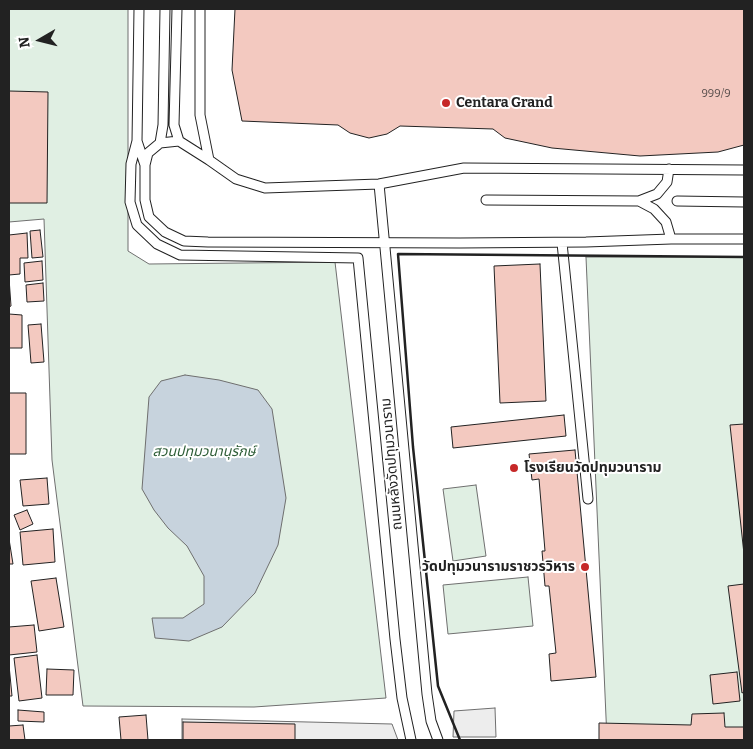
<!DOCTYPE html>
<html>
<head>
<meta charset="utf-8">
<style>
	body { margin:0 }
	#map { position:relative; width:753px; height:749px; overflow:hidden; background:#fff; font-family:Bitter,serif }
	canvas { display:block }
	.frame { position:absolute; inset:0; border:10px solid #222; pointer-events:none }
	.north { position:absolute; left:15px; top:15px; width:50px; height:50px; -webkit-text-stroke:4px #fff; paint-order:stroke; rotate:262deg; font-size:14px; font-weight:700; line-height:20px; text-align:center; color:#222 }
	.north::after { content:''; display:block; margin:auto; width:18px; height:22px; background:#222; clip-path:polygon(50% 0,100% 100%,50% 72%,0 100%) }
</style>
</head>
<body>
<div id="map">
<canvas width="753" height="749"></canvas>
<div class="frame"></div>
<div class="north">N</div>
</div>
<script>
const ctx = document.querySelector('canvas').getContext('2d');
ctx.lineJoin = 'round';
function fillPath(path, color) { ctx.fillStyle = color; ctx.fill(path, 'evenodd'); }
const toPath = rows => new Path2D(rows.map(r => 'M' + r).join(''));
function trace(path, color, width, dash) { ctx.strokeStyle = color; ctx.lineWidth = width; ctx.lineCap = dash ? 'butt' : 'round'; ctx.setLineDash(dash || []); ctx.stroke(path); }
function write(font, color, halo, rows, align = 'center') {
  ctx.font = font + ' Bitter,"Noto Sans Thai",serif'; ctx.lineWidth = 4; ctx.setLineDash([]); ctx.textBaseline = 'middle'; ctx.strokeStyle = halo; ctx.fillStyle = color; for (const [text, x, y, turn = 0] of rows) {
    ctx.save(); ctx.translate(x, y); ctx.rotate((+turn || 0) * Math.PI / 180); ctx.textAlign = isNaN(turn) ? turn : align; if (halo) ctx.strokeText(text, 0, 0); ctx.fillText(text, 0, 0); ctx.restore();
  }
}
const green = toPath([
	[9,9,128,9,128,251,149,264,335,262,386,698,254,707,83,706,52,460,44,219,9,222,9,9],
	[586,257,744,257,744,740,607,740,586,257],
	[476,485,486,556,453,561,443,489,476,485],
	[528,577,533,626,448,634,443,585,528,577]
]);
const parking = toPath([
	[495,708,496,737,453,737,454,711,495,708],
	[182,719,392,724,398,740,182,740,182,719]
]);
const water = toPath([
	[185,375,219,380,258,390,272,409,286,498,278,545,255,593,222,627,189,641,155,638,152,618,183,618,204,604,204,576,187,546,168,528,154,510,142,489,149,397,161,381,185,375]
]);
const building = toPath([
	[235,9,744,9,744,145,718,152,640,156,552,148,505,138,493,129,400,126,387,134,369,138,350,133,338,125,242,121,232,70,235,9],
	[9,91,48,92,47,203,9,203,9,91],
	[40,230,43,257,32,258,30,231,40,230],
	[27,233,28,258,20,258,20,274,9,275,9,235,27,233],
	[42,261,43,280,25,282,24,263,42,261],
	[540,264,546,401,500,403,494,266,540,264],
	[9,278,11,306,9,307,9,278],
	[43,283,44,301,27,302,26,285,43,283],
	[9,314,22,315,22,348,9,348,9,314],
	[41,324,44,362,31,363,28,325,41,324],
	[9,393,26,393,26,454,9,454,9,393],
	[564,415,566,436,453,448,451,427,564,415],
	[744,424,744,554,730,425,744,424],
	[575,450,596,677,551,681,549,654,556,653,549,586,545,586,542,551,545,551,539,479,532,480,529,454,575,450],
	[47,478,49,504,23,506,20,480,47,478],
	[27,510,33,524,20,530,14,515,27,510],
	[53,529,55,562,23,565,20,532,53,529],
	[9,539,13,564,9,564,9,539],
	[56,578,64,627,39,631,31,581,56,578],
	[744,584,744,692,742,693,728,586,744,584],
	[34,625,37,652,9,655,9,627,34,625],
	[37,655,42,698,19,701,14,658,37,655],
	[9,665,12,696,9,696,9,665],
	[47,669,74,670,73,695,46,695,47,669],
	[737,672,740,701,713,704,710,675,737,672],
	[18,710,44,712,44,722,18,721,18,710],
	[724,713,725,727,744,727,744,740,599,740,599,723,691,725,692,714,724,713],
	[146,715,148,740,121,740,119,717,146,715],
	[183,722,295,724,295,740,183,740,183,722],
	[23,725,25,740,9,740,9,726,23,725]
]);
const lane = toPath([
	[139,9,137,141,131,164,130,202,137,225,157,244,180,255,358,258,395,639,402,698,411,740],
	[177,9,174,125,179,141],
	[200,9,200,115,209,160,236,179,265,188,379,184,464,168,744,170],
	[137,141,145,165,145,200,149,217,165,232,184,241,208,242,460,243,586,242,671,239,744,239],
	[160,143,163,125,165,9],
	[145,165,148,153,160,143,179,141,209,160],
	[379,184,427,694,431,721,438,740],
	[486,200,639,201,654,209,666,222,671,239],
	[639,201,657,194,667,182,669,169],
	[677,201,744,202],
	[562,243,588,499]
]);
const wall = toPath([
	[460,740,438,686,413,447,398,254,744,257]
]);
const markers = [
	[446,103,5,"#c62828"],
	[514,468,5,"#c62828"],
	[585,567,5,"#c62828"]
];
const numberNames = [
	["999/9",716,94]
];
const poiNames = [
	["Centara Grand",456,103],
	["โรงเรียนวัดปทุมวนาราม",524,468],
	["วัดปทุมวนารามราชวรวิหาร",575,567,"right"]
];
const parkNames = [
	["สวนปทุมวนานุรักษ์",204,452]
];
const streetNames = [
	["ถนนหลังวัดปทุมวนาราม",392,464,-95]
];
fillPath(green, '#e0efe3');
trace(green, '#6f6f6f', 1);
fillPath(parking, '#ededed');
trace(parking, '#6f6f6f', 1);
fillPath(water, '#c7d3dd');
trace(water, '#6f6f6f', 1);
fillPath(building, '#f3c9c0');
trace(building, '#222', 1);
trace(lane, '#222', 11);
trace(lane, '#fff', 9);
trace(wall, '#222', 2.5);
for (const [x, y, r, color] of markers) { const dot = new Path2D(); dot.arc(x, y, r, 0, 2 * Math.PI); ctx.fillStyle = color; ctx.fill(dot); trace(dot, '#fff', 2); }
write('11px', '#564c4a', null, numberNames);
write('bold 14px', '#222', '#fff', poiNames, 'left');
write('italic 14px', '#2f5e38', '#fff', parkNames);
write('14px', '#222', '#fff', streetNames);
</script>
</body>
</html>
